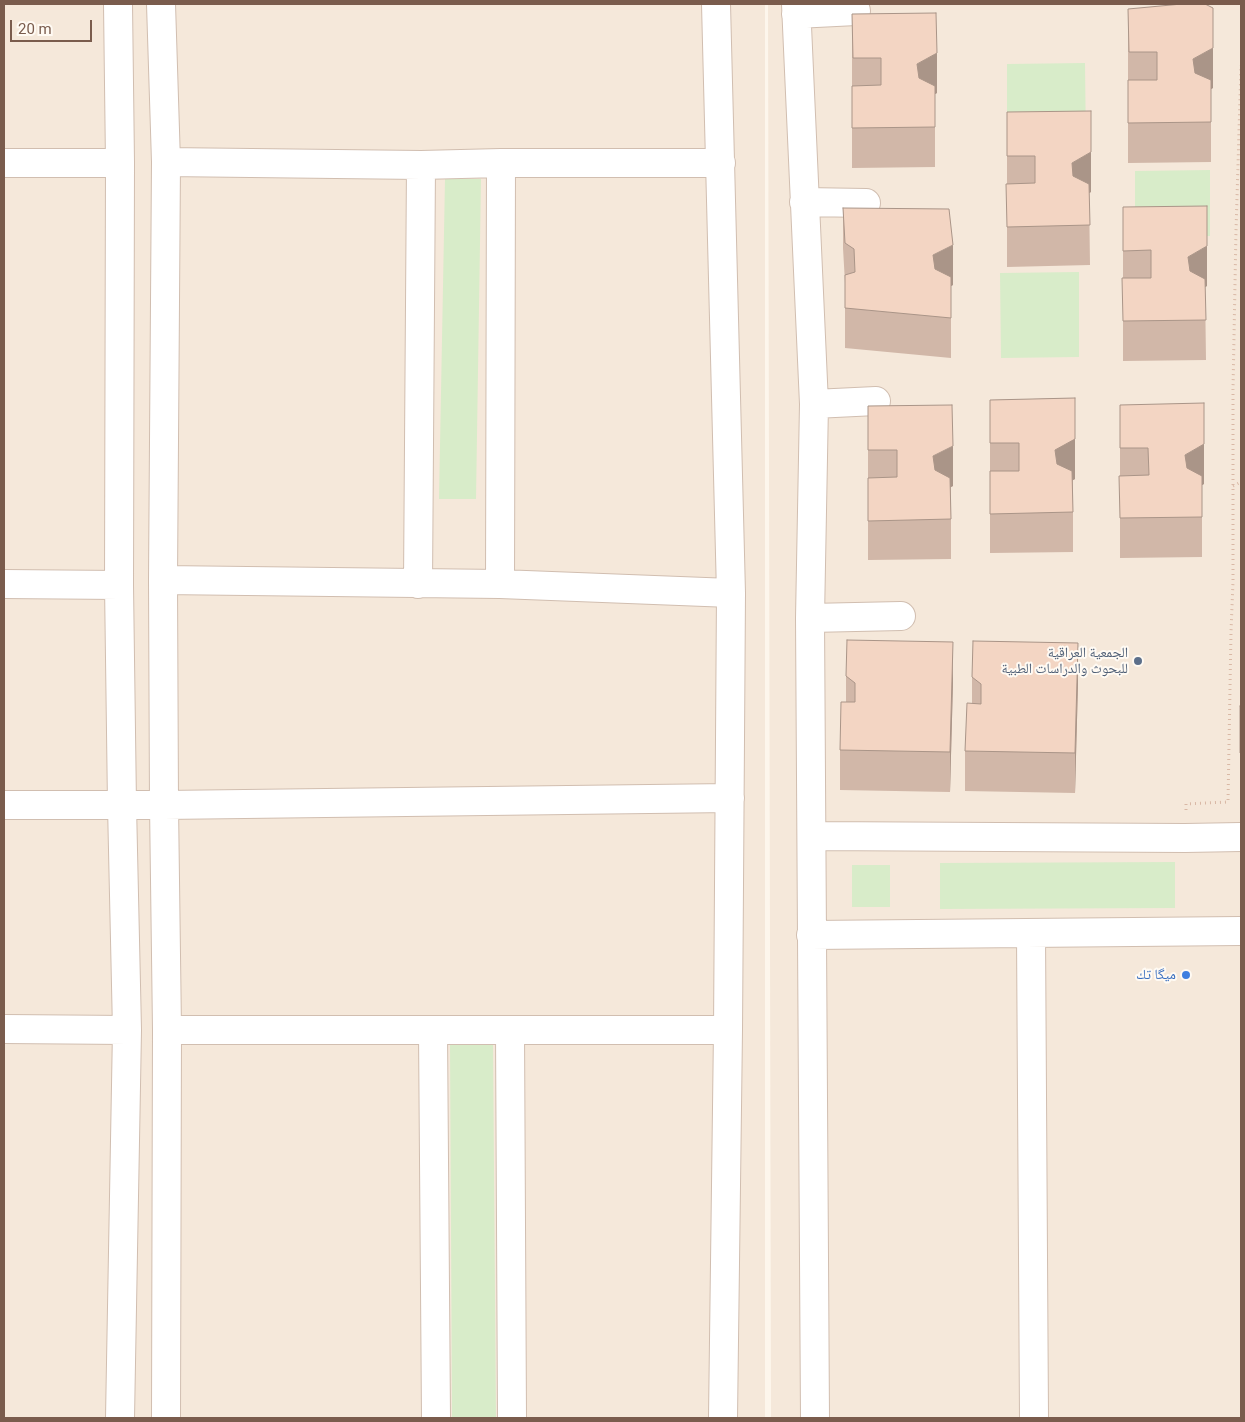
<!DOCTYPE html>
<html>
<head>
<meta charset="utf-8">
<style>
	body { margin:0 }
	#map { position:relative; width:1245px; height:1422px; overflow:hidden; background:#fdf6ec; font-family:Roboto,sans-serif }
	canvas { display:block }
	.frame { position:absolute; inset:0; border:5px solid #7a5c4d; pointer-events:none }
	.scale { position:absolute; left:10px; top:20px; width:82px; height:22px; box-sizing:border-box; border:2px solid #7a5c4d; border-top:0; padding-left:6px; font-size:15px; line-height:18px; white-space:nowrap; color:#7a5c4d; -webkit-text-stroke:4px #fffaf3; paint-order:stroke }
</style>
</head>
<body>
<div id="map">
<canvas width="1245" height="1422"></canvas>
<div class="frame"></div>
<div class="scale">20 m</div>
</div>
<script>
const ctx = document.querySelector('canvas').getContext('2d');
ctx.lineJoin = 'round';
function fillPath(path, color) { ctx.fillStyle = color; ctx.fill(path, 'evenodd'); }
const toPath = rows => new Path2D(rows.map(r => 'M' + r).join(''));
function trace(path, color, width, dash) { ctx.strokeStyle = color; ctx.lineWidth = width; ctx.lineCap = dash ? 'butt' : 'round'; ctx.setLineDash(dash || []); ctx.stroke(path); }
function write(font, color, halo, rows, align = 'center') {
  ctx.font = font + ' Roboto,"Noto Naskh Arabic",sans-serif'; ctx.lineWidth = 4; ctx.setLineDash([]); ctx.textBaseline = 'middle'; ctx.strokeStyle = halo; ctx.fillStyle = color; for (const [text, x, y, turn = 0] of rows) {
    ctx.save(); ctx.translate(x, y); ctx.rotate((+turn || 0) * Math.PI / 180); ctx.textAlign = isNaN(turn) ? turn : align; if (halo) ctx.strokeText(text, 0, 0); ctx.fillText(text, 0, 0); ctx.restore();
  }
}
const residential = toPath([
	[4,4,765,4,765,1418,4,1418],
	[768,4,1241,4,1241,1418,771,1418]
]);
const green = toPath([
	[1085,63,1086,148,1007,149,1007,64],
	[1210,170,1210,236,1135,237,1135,171],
	[445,179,481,179,476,499,439,499],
	[1079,272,1079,357,1001,358,1000,273],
	[1175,862,1175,908,940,909,940,863],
	[852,865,890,865,890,907,852,907],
	[493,1042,496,1418,452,1418,450,1043]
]);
const path = toPath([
	[1233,486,1241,482],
	[1186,810,1186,804,1228,802,1231,632,1233,582,1233,390,1236,231,1241,65]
]);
const minor = toPath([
	[118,4,120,163,119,585,122,805,127,1030,120,1418],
	[161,4,166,162,163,580,164,805,167,1030,166,1418],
	[716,4,731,593,728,1030,723,1418],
	[796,4,814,404,810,618,815,1418],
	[796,14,856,11],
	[166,162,421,165,501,163,721,163],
	[4,163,120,163],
	[804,202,866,203],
	[814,404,876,401],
	[163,580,500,584,731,593],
	[4,584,119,585],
	[418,584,421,165],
	[500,584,501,163],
	[810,618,901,616],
	[4,805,164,805,730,798],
	[812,836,1185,838,1241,837],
	[1031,934,1034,1418],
	[811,935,1241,931],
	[4,1029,127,1030],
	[167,1030,728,1030],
	[510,1030,512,1418],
	[433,1031,436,1418]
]);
const wall = toPath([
	[1128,9,1213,88,1211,89,1211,162,1128,163],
	[852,14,937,93,935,94,935,167,852,168],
	[1007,112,1091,192,1089,193,1090,265,1007,267],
	[1123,207,1207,286,1205,287,1206,360,1123,361],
	[843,208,953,285,951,286,951,358,845,348,845,283,843,248],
	[1075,398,1075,479,1073,480,1073,552,990,553,990,400],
	[1120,405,1204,484,1202,485,1202,557,1120,558],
	[868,406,953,486,951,487,951,559,868,560],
	[846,676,953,682,950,792,840,790,840,750,846,702],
	[972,677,1078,683,1075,793,965,791,965,751,972,703],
	[1240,706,1241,706,1241,793,1240,793]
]);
const shadedWall = toPath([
	[1213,48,1213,88,1193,99,1193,59],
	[937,53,937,93,917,104,917,64],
	[1091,152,1091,192,1072,203,1072,163],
	[953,245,953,285,933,295,933,255],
	[1207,246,1207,286,1188,297,1188,257],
	[1075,439,1075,479,1055,490,1055,450],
	[1204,444,1204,484,1185,494,1185,455],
	[953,446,953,486,933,496,933,456],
	[953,642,953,682,950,792,950,752],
	[1078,643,1078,683,1075,793,1075,753]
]);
const building = toPath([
	[1182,4,1205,4,1213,8,1213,48,1193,59,1195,73,1211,80,1211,122,1128,123,1128,80,1157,80,1157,52,1129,52,1128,9,1182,4],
	[936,13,937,53,917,64,919,78,935,86,935,127,852,128,852,86,881,85,881,58,853,58,852,14,936,13],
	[1091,111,1091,152,1072,163,1073,176,1089,184,1090,225,1007,227,1006,184,1035,183,1035,156,1007,156,1007,112,1091,111],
	[1207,206,1207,246,1188,257,1190,271,1205,279,1206,320,1123,321,1122,278,1151,278,1151,250,1123,251,1123,207,1207,206],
	[843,208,949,209,953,245,933,255,935,269,951,277,951,318,845,308,845,275,855,272,854,249,845,243,843,208],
	[1075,398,1075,439,1055,450,1057,464,1072,471,1073,512,990,514,990,471,1019,471,1019,443,990,443,990,400,1075,398],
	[1204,403,1204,444,1185,455,1187,468,1202,476,1202,517,1120,518,1119,476,1149,475,1148,448,1120,448,1120,405,1204,403],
	[952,405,953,446,933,456,935,470,950,478,951,519,868,521,868,478,897,477,897,450,868,450,868,406,952,405],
	[847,640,953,642,950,752,840,750,841,702,855,702,855,683,846,676,847,640],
	[973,641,1078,643,1075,753,965,751,967,703,981,704,981,684,972,677,973,641],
	[1240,706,1241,706,1241,753,1240,753,1240,706]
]);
const markers = [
	[1138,661,5,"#5c6f8a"],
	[1186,975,5,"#3f7fe0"]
];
const serviceNames = [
	["الجمعية العراقية",1128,653],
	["للبحوث والدراسات الطبية",1128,669]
];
const shopNames = [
	["ميگا تك",1176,975]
];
fillPath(residential, '#f5e8da');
fillPath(green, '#d8ecc9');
trace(minor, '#d1beb0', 30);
trace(path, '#d9b8a5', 3, [1, 4]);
trace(minor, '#fff', 28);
fillPath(wall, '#d1b7a8');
fillPath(shadedWall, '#aa9588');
fillPath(building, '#f3d5c3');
trace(building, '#aa9588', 1);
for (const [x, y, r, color] of markers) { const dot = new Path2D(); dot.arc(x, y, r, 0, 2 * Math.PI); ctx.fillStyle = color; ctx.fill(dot); trace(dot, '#fffaf3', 2); }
write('14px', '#4e5e75', '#fffaf3', serviceNames, 'right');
write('14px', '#366cbe', '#fffaf3', shopNames, 'right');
</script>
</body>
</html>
